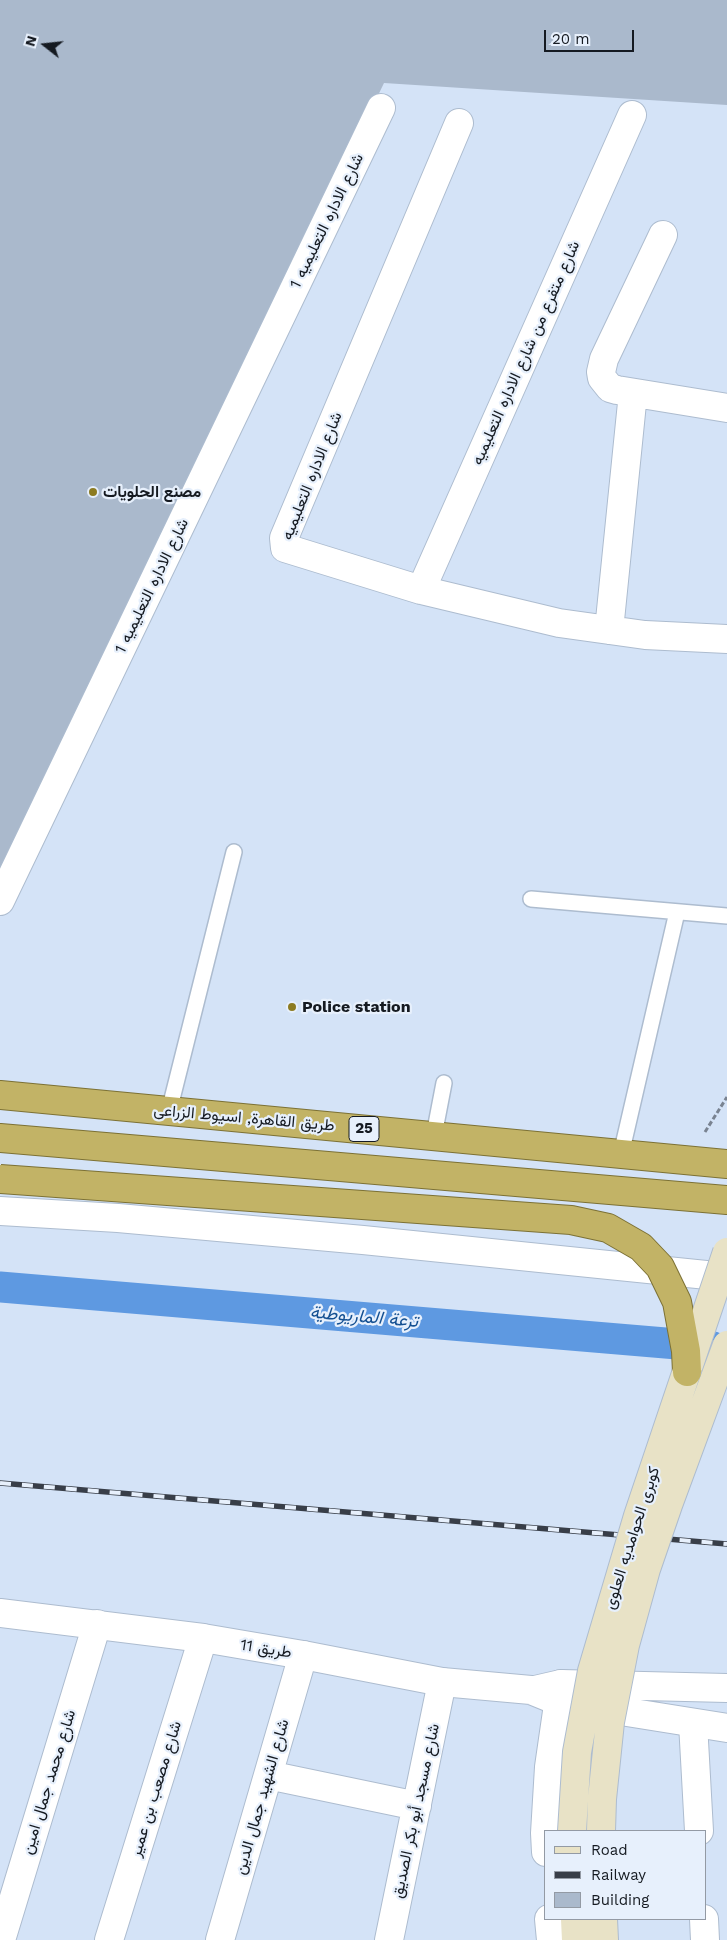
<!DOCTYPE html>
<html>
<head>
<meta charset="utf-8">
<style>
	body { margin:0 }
	#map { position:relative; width:727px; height:1940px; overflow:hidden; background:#d4e3f7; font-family:"Work Sans",sans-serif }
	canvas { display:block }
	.legend { position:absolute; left:544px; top:1830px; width:162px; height:90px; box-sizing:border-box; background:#e7f0fc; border:1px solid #939aa4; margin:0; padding:6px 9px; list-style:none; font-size:15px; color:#151a21 }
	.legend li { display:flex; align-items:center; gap:10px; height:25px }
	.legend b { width:25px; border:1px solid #939aa4 }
	.north { position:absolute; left:20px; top:20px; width:50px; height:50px; -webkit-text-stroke:4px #e7f0fc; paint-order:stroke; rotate:286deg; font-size:14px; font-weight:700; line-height:20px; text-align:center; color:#151a21 }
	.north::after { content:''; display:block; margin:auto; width:18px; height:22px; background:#151a21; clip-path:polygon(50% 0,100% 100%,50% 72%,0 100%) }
	.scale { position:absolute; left:544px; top:30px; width:90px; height:22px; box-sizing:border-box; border:2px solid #151a21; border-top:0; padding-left:6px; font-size:15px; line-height:18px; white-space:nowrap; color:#151a21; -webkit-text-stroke:4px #e7f0fc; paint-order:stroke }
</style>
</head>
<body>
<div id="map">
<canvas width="727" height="1940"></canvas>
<ul class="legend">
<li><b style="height:6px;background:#e8e2c6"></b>Road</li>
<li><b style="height:6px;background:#383e48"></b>Railway</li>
<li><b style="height:14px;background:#aab9cc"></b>Building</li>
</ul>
<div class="north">N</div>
<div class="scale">20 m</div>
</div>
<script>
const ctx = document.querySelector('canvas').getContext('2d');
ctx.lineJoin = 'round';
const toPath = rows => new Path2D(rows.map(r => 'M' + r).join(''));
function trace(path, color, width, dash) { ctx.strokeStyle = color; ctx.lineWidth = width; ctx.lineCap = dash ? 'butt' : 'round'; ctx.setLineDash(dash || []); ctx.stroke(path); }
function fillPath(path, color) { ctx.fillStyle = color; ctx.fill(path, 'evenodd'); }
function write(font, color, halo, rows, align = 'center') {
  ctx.font = font + ' "Work Sans",Vazirmatn,sans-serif'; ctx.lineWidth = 4.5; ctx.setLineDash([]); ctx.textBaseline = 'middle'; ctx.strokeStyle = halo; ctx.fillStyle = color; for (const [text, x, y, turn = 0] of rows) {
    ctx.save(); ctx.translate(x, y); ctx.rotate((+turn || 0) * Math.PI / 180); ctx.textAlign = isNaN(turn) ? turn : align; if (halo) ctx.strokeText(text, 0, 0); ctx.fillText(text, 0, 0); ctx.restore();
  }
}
const canal = toPath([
	[0,1287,713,1347]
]);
const building = toPath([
	[0,0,727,0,727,105,384,83,0,879]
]);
const path = toPath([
	[705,1132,727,1097]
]);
const service = toPath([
	[531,899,727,916],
	[169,1111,234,852],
	[434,1135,444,1083],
	[621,1154,677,912]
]);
const minor = toPath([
	[459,123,284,538,285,548,421,590,559,623,645,635,727,639],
	[663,235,604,359,601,372,602,378,610,388,617,390,727,408],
	[421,590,632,115],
	[609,630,633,393],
	[0,901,381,108],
	[693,1723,699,1831],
	[268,1775,417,1806],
	[546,1852,545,1833,549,1767,561,1684],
	[549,1919,551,1940],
	[704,1919,705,1940],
	[1,1940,97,1624],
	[109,1940,203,1638],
	[220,1940,303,1655],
	[389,1940,442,1682]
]);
const tertiary = toPath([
	[0,1211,118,1218,363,1240,727,1277],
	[0,1613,203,1638,303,1655,442,1682,531,1690,558,1701,727,1728],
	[535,1690,561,1684,727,1688]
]);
const secondary = toPath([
	[575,1919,576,1940],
	[603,1919,604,1940]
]);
const trunk = toPath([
	[0,1095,727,1164],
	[0,1138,727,1200]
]);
const rail = toPath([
	[0,1483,727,1544]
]);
const secondaryBridge = toPath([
	[572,1831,577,1752,592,1671,638,1516,727,1252],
	[601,1831,602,1799,610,1722,625,1645,646,1569,668,1505,727,1345]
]);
const trunkBridge = toPath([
	[0,1179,571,1220,608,1228,641,1247,660,1267,677,1302,686,1351,687,1372]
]);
const markers = [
	[93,492,5,"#8c7b21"],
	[292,1007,5,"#8c7b21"]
];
const shields = [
	[364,1129,30]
];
const shieldNames = [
	["25",364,1129]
];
const streetNames = [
	["شارع الاداره التعليميه 1",327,221,-64],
	["شارع متفرع من شارع الاداره التعليميه",526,353,-66],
	["شارع الاداره التعليميه",312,476,-68],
	["شارع الاداره التعليميه 1",152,586,-64],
	["طريق القاهرة, اسيوط الزراعى",244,1118,5],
	["كوبرى الحوامديه العلوى",632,1538,-72],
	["طريق 11",266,1649,9],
	["شارع محمد جمال امين",49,1782,-73],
	["شارع مصعب بن عمير",156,1789,-73],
	["شارع الشهيد جمال الدين",262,1797,-74],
	["شارع مسجد أبو بكر الصديق",416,1811,-78]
];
const poiNames = [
	["مصنع الحلويات",103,492],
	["Police station",302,1007]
];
const waterNames = [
	["ترعة الماريوطية",364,1317,5]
];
trace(canal, '#5e99e1', 31);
fillPath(building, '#aab9cc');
trace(service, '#adbccf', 18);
trace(minor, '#adbccf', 30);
trace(tertiary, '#adbccf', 30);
trace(secondary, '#adbccf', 30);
trace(trunk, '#7c7135', 30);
trace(path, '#798391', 3, [5, 2.5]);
trace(service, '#fff', 15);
trace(minor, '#fff', 28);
trace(tertiary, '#fff', 28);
trace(secondary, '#e8e2c6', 28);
trace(trunk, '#c2b366', 28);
trace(rail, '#383e48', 5.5);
trace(rail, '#e7f0fc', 4, [11]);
trace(secondaryBridge, '#adbccf', 30, []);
trace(trunkBridge, '#7c7135', 30, []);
trace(secondaryBridge, '#e8e2c6', 28);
trace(trunkBridge, '#c2b366', 28);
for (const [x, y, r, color] of markers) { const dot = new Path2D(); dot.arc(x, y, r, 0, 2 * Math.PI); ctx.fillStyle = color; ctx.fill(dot); trace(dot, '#e7f0fc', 2); }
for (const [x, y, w] of shields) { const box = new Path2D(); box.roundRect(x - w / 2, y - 12.5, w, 25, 4); ctx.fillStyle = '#e7f0fc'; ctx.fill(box); trace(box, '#151a21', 1); }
write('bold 15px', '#151a21', null, shieldNames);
write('16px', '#151a21', '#e7f0fc', streetNames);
write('bold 16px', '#151a21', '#e7f0fc', poiNames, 'left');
write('italic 18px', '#145092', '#e7f0fc', waterNames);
</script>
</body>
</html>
